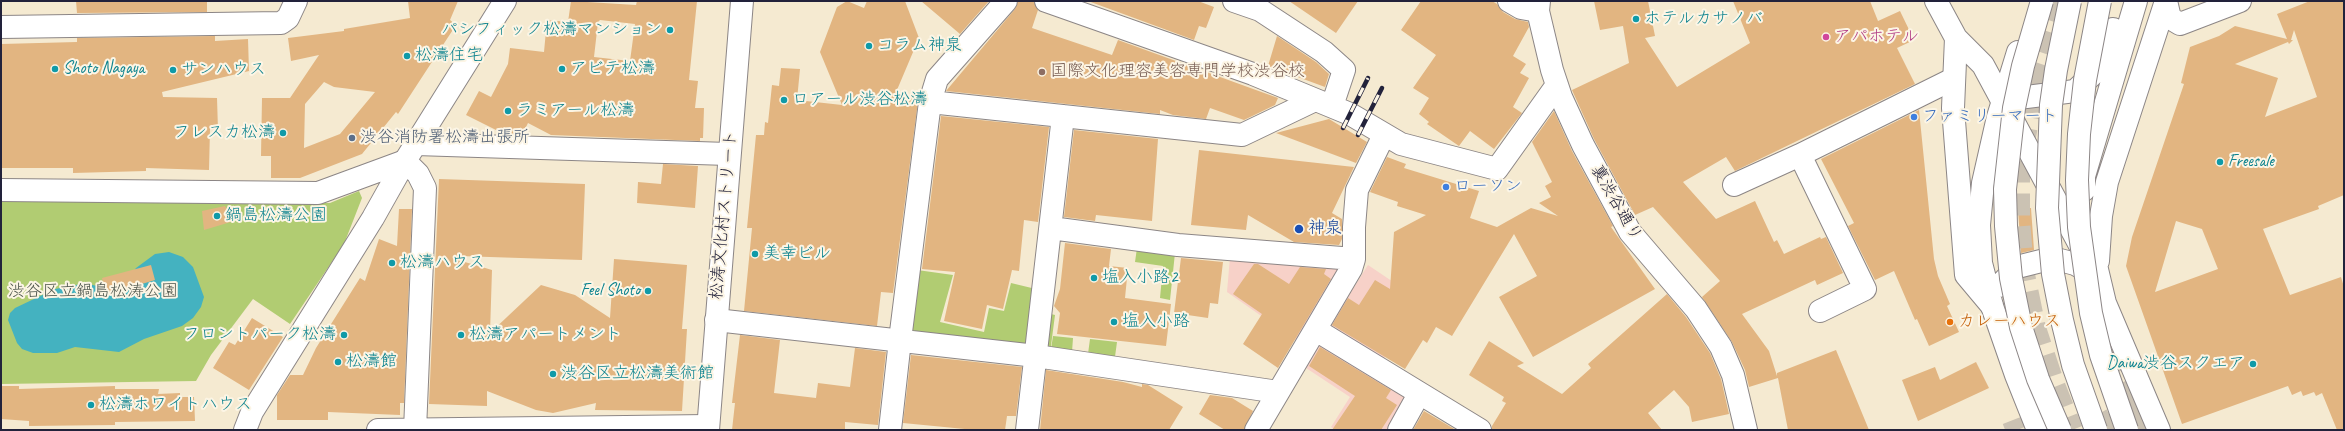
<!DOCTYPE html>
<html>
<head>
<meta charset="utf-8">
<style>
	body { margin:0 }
	#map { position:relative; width:2345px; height:431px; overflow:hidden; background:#f5ead1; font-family:Caveat,sans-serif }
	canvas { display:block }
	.frame { position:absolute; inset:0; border:2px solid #22223b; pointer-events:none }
</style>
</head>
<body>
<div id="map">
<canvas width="2345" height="431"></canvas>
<div class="frame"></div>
</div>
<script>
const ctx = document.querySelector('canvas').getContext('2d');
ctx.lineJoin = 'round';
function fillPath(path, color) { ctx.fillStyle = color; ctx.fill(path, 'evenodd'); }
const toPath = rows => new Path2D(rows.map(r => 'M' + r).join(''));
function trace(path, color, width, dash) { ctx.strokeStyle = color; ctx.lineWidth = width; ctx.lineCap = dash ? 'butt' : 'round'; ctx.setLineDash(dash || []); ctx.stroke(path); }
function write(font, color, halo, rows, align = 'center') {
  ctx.font = font + ' Caveat,"Klee One",sans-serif'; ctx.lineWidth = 4; ctx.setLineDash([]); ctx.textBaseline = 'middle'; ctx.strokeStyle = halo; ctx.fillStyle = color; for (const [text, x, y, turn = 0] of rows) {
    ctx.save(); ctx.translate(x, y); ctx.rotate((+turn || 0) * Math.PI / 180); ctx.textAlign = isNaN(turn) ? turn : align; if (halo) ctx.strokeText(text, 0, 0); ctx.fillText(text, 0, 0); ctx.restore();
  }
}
const built = toPath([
	[1230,257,1310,262,1343,271,1300,343,1227,292],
	[1368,265,1420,300,1382,362,1327,330],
	[1320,340,1408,396,1390,430,1335,430,1331,427,1350,397,1303,366]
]);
const green = toPath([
	[359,191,362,198,344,244,290,324,253,299,211,355,196,381,1,384,1,200,330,203],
	[1137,248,1175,253,1170,300,1160,298,1163,266,1135,262],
	[910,269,953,275,940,322,984,332,989,308,1004,311,1011,283,1040,290,1033,353,902,338],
	[1051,314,1055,315,1050,353,1038,352],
	[1053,336,1073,338,1072,352,1088,354,1090,339,1117,342,1114,364,1050,356]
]);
const water = toPath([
	[169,252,183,257,193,267,204,297,201,307,193,318,182,326,144,339,119,352,75,347,57,353,33,353,22,349,17,343,8,320,10,313,15,308,55,289,86,283,100,287,127,281,136,268,155,254]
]);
const building = toPath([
	[76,1,207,1,207,12,77,13],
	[408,1,458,1,450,20,456,25,398,114,396,112,362,154,300,178,271,178,271,156,261,156,262,98,290,98,319,55,291,61,288,38,344,31,344,29,410,18],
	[324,82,334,87,375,92,340,134,304,148,305,104],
	[571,1,636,5,637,1,697,1,689,80,698,81,695,108,704,108,703,138,700,138,700,141,551,135,528,123,522,135,504,134,466,115,479,91,491,97,508,64,510,48,544,52,547,20,568,22],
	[600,20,635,24,630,61,594,57,598,22],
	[847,1,864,8,867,1,905,1,919,38,894,97,919,94,893,293,881,292,877,326,744,311,752,228,747,228,756,135,764,135,765,122,768,123,772,85,779,86,781,68,800,69,797,100,842,105,820,52,837,7],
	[921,1,989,1,960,34],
	[1018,1,1034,1,1038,10,1032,28,1112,55,1118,40,1278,98,1275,105,1244,120,1210,108,1206,119,1173,115,1160,110,1160,114,946,91,1015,9],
	[1088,1,1198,1,1214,7,1206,28,1199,26,1194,40],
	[1289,1,1358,1,1336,33],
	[1421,1,1492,1,1497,4,1503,12,1515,19,1528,22,1529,27,1513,56,1526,64,1520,73,1529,78,1513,107,1522,113,1494,149,1470,131,1459,146,1427,124,1429,122,1419,114,1429,98,1413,88,1436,55,1401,30],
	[1594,1,1648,1,1655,36,1645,38,1677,87,1750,43,1733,1,1870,1,1878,21,1900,11,1914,40,1897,48,1915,84,1735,171,1726,157,1683,182,1716,219,1755,201,1774,242,1777,240,1784,254,1820,237,1821,239,1826,237,1843,273,1817,285,1815,280,1742,314,1769,351,1777,376,1777,373,1836,350,1869,430,1788,430,1778,378,1749,387,1745,370,1732,342,1702,297,1720,281,1653,207,1635,215,1594,139,1572,90,1629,63,1623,26,1600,30],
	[2310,1,2344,1,2344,195,2318,206,2319,209,2263,229,2290,295,2341,277,2344,287,2344,430,2337,430,2322,393,2316,396,2314,392,2303,396,2301,391,2292,395,2288,386,2182,424,2126,266,2132,237,2184,84,2181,83,2190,47,2219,36,2235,26,2287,39,2277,14],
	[2294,30,2317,97,2265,117,2278,78,2235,64,2288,42,2289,44,2293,40,2291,40],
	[2176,221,2202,229,2218,269,2155,292],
	[215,36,215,41,248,39,249,71,162,92,163,97,217,98,218,130,210,129,209,170,146,168,146,171,73,173,73,168,1,168,1,44,77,42,77,38],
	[1277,36,1316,62,1329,74,1325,87,1268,66],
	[1919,110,1934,259,1938,276,1950,304,1947,306,1959,332,1929,346,1917,319,1915,320,1894,271,1875,280,1848,226,1854,223,1821,159],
	[1554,111,1572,151,1613,226,1611,227,1655,289,1533,357,1499,297,1537,276,1514,234,1452,336,1436,327,1427,343,1423,340,1405,369,1332,325,1348,298,1359,305,1375,280,1390,289,1394,232,1426,215,1397,206,1398,202,1370,192,1387,157,1406,164,1404,168,1479,191,1470,218,1497,227,1531,208,1558,216,1539,203,1551,197,1545,186,1552,182,1532,142],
	[941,116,1049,127,1038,222,1024,220,1019,271,1012,270,1003,309,987,305,982,329,944,321,955,272,922,269],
	[1329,119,1367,142,1356,163,1276,133],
	[1074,130,1158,139,1152,221,1096,215,1095,221,1064,217],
	[1199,150,1354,167,1332,213,1342,219,1342,239,1339,245,1294,242,1248,215,1246,230,1191,225],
	[663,164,698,166,695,208,637,203,638,182,661,184],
	[439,179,585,184,582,260,459,256,458,260,492,270,490,333,541,285,575,295,610,318,614,259,687,265,682,329,687,329,682,411,595,410,596,403,553,413,536,410,487,391,487,406,429,404],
	[225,206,234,221,204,230,202,211],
	[2031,208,2034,250,2021,253,2018,209],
	[399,209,412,209,404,403,400,403,400,415,328,412,328,420,277,420,277,395,290,375,303,375,316,348,360,278,365,281,379,239,397,246],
	[1065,243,1111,249,1109,266,1128,268,1125,298,1171,304,1166,346,1057,334,1060,313,1054,306,1060,289],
	[1181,258,1223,262,1218,304,1210,303,1208,318,1174,313],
	[1254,264,1258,264,1289,284,1300,267,1326,269,1324,274,1331,279,1278,368,1243,344,1262,314,1233,294],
	[151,265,155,280,106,295,102,278],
	[1667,294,1686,317,1710,353,1721,379,1729,414,1692,422,1689,407,1674,390,1648,413,1662,430,1492,430,1492,426,1506,403,1502,401,1504,397,1469,375,1489,341,1524,363,1517,366,1562,394,1591,368,1588,364],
	[252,318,283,337,249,390,213,368,229,342,235,345],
	[740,335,780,340,774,393,816,398,818,383,850,387,855,348,886,352,878,425,845,422,845,430,732,430,735,403,732,403],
	[1320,347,1391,390,1386,398,1397,405,1381,430,1332,430,1355,396,1309,366],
	[911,355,1022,367,1016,416,1007,416,1005,430,975,430,903,423],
	[1976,362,1989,388,1918,421,1902,380,1935,367,1940,380],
	[1046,370,1123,382,1142,387,1142,384,1148,385,1183,407,1169,430,1040,430],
	[1,386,19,386,19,389,115,386,115,389,159,389,158,394,180,393,180,397,194,397,195,421,115,422,115,425,29,426,29,421,1,419],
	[1210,395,1232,398,1253,411,1244,430,1225,430,1199,414],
	[1424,411,1456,430,1413,430]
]);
const streetTunnel = toPath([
	[2013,420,2017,430],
	[2093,430,2153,395]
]);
const highwayTunnel = toPath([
	[2061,1,2036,77,2019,169,2019,220,2023,270,2035,328,2054,385,2072,430],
	[2100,320,2146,430]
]);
const street = toPath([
	[1046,1,1253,74,1350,114,1401,144,1497,169,1557,85],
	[1234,1,1260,10,1324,52,1344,70,1332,106],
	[1509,1,1521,8,1538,11],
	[1539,1,1538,11,1552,70,1561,97,1583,145,1630,232,1696,309,1721,347,1733,375,1746,430],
	[2166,1,2170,18,2180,24,2240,1],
	[1,27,281,23,288,18,296,1],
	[930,102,1242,135,1315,100],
	[416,144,728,154],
	[1800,155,1953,79],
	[405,161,418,174,425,188,415,430],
	[1734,185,1800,155,1865,289,1820,311],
	[1,190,318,193,405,161],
	[1051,228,1178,245,1354,259],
	[716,320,1036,356,1278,392],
	[1316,330,1480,430],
	[245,430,252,412,373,218,405,161],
	[378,430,708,426],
	[890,430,900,340,930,102,937,79,1006,1],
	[1027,430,1063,116],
	[1256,430,1351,269,1354,259,1354,227,1357,190,1384,135],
	[1399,430,1419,394]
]);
const secondary = toPath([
	[1936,1,1956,38,1983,65,2082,249],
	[1956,38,1953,108,1966,275,1992,306],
	[405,161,505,1],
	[708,430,742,1]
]);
const highway = toPath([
	[2018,52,1998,117,1983,183,1979,225,1981,263,1992,306,2016,375,2038,430],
	[2002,100,2075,91,2093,74,2106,51,2113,29],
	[2084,190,2084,176,2136,1],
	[2091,244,2105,303,2159,430],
	[2098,261,2101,216,2107,182,2166,1],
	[1999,286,2017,267,2045,260,2060,260,2075,264,2097,276]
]);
const rail = toPath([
	[1343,128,1368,78],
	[1358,135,1382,88]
]);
const highwayBridge = toPath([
	[2042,1,2023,66,2014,108,2005,189,2006,226,2011,278,2021,327,2038,379,2060,430],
	[2070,1,2056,70,2051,105,2047,208,2053,274,2062,320,2073,365,2096,430],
	[2100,1,2085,80,2079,134,2077,180,2079,227,2091,313,2101,355,2127,430]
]);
const markers = [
	[1636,19,4,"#0f9aa8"],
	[670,30,4,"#0f9aa8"],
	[1826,37,4,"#d1479c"],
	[869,46,4,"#0f9aa8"],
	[407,56,4,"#0f9aa8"],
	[55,69,4,"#0f9aa8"],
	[562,69,4,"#0f9aa8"],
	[173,70,4,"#0f9aa8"],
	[1042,72,4,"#8d6e63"],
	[784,100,4,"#0f9aa8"],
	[508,111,4,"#0f9aa8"],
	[1914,117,4,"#3f7fe0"],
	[283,133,4,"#0f9aa8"],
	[352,138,4,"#5c6f8a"],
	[2220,162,4,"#0f9aa8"],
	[1446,187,4,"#3f7fe0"],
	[217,216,4,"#0f9aa8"],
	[1299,229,5,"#1a4fb4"],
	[755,254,4,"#0f9aa8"],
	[392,263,4,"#0f9aa8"],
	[1094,278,4,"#0f9aa8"],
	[648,291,4,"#0f9aa8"],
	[1114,322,4,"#0f9aa8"],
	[1950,322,4,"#e8710a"],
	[344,335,4,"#0f9aa8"],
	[461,335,4,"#0f9aa8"],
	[338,362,4,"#0f9aa8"],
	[2253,364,4,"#0f9aa8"],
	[553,374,4,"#0f9aa8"],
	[91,405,4,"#0f9aa8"]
];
const cultureNames = [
	["ホテルカサノバ",1644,19],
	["パシフィック松濤マンション",662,30,"right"],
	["コラム神泉",877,46],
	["松濤住宅",415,56],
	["Shoto Nagaya",63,69],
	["アビテ松濤",570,69],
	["サンハウス",181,70],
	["ロアール渋谷松濤",792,100],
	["ラミアール松濤",516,111],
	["フレスカ松濤",275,133,"right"],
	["Freesale",2228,162],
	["鍋島松濤公園",225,216],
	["美幸ビル",763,254],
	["松濤ハウス",400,263],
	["塩入小路2",1102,278],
	["Feel Shoto",640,291,"right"],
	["塩入小路",1122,322],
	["フロントパーク松濤",336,335,"right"],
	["松濤アパートメント",469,335],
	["松濤館",346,362],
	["Daiwa渋谷スクエア",2245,364,"right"],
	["渋谷区立松濤美術館",561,374],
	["松濤ホワイトハウス",99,405]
];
const hotelNames = [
	["アパホテル",1834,37]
];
const educationNames = [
	["国際文化理容美容専門学校渋谷校",1050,72]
];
const shopNames = [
	["ファミリーマート",1922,117],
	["ローソン",1454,187]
];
const serviceNames = [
	["渋谷消防署松濤出張所",360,138]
];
const streetNames = [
	["裏渋谷通り",1616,203,60],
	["松涛文化村ストリート",724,215,-85]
];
const transitNames = [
	["神泉",1308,229]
];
const parkNames = [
	["渋谷区立鍋島松涛公園",93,292]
];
const foodNames = [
	["カレーハウス",1958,322]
];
fillPath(built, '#f7d1c8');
fillPath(green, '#b1cc72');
fillPath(water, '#44b2c0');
fillPath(building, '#e2b581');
trace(streetTunnel, '#cbc2b3', 22, [22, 11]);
trace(highwayTunnel, '#cbc2b3', 22, [22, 11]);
trace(street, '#8c8686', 24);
trace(secondary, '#8c8686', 24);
trace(highway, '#8c8686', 24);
trace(street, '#fff', 22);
trace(secondary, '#fff', 22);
trace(highway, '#fff', 22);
trace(rail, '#22223b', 4.5);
trace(rail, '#fcf5e5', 3, [9]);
trace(highwayBridge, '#8c8686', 24, []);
trace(highwayBridge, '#fff', 22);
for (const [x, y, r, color] of markers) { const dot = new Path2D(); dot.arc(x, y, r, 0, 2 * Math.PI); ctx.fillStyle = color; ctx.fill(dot); trace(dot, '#fcf5e5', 1.5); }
write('17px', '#0d838f', '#fcf5e5', cultureNames, 'left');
write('17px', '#b23c85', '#fcf5e5', hotelNames, 'left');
write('17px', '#785e54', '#fcf5e5', educationNames, 'left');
write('17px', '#366cbe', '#fcf5e5', shopNames, 'left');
write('17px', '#4e5e75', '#fcf5e5', serviceNames, 'left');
write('17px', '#22223b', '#fcf5e5', streetNames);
write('17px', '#164399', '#fcf5e5', transitNames, 'left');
write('17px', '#4d554c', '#fcf5e5', parkNames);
write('17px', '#c56008', '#fcf5e5', foodNames, 'left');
</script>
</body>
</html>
